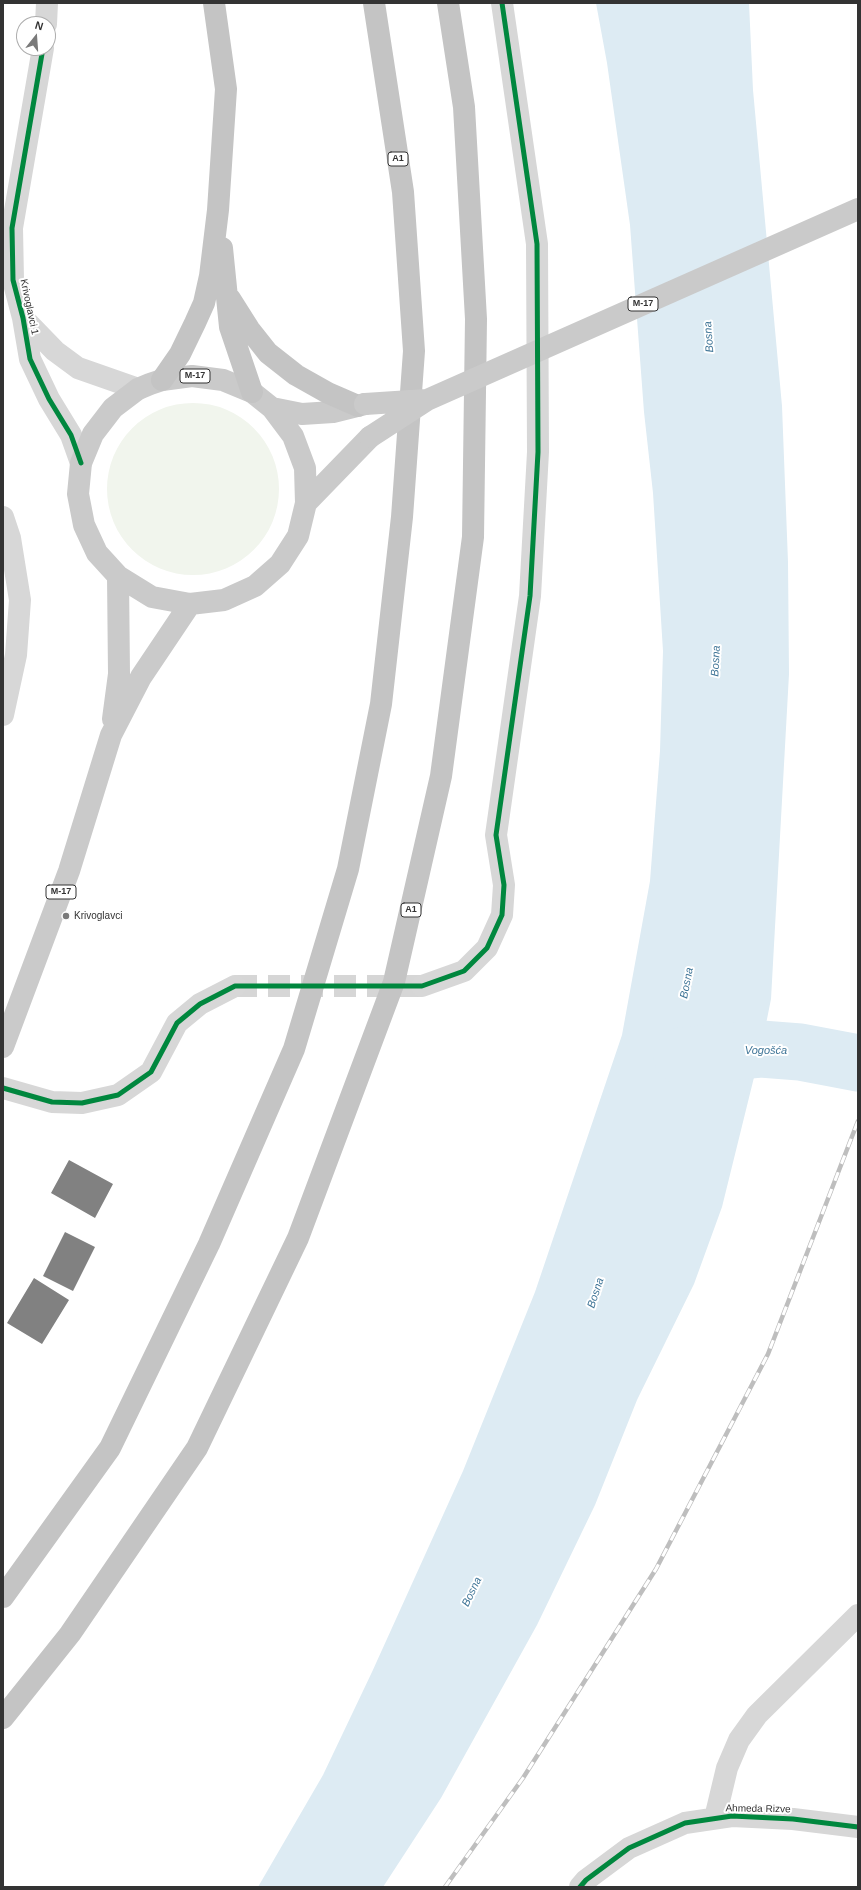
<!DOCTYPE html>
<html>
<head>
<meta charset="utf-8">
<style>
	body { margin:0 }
	#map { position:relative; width:861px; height:1890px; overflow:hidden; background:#fff; font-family:Helvetica,sans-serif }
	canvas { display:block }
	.frame { position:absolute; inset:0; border:4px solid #333; pointer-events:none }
	.north { position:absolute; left:16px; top:16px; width:40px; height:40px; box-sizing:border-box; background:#fff; border:1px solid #adadad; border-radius:50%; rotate:17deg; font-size:11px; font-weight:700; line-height:16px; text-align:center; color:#333 }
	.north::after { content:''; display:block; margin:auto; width:14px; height:18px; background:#7a7a7a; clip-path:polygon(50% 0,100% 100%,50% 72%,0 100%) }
</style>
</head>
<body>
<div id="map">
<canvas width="861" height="1890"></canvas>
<div class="frame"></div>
<div class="north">N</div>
</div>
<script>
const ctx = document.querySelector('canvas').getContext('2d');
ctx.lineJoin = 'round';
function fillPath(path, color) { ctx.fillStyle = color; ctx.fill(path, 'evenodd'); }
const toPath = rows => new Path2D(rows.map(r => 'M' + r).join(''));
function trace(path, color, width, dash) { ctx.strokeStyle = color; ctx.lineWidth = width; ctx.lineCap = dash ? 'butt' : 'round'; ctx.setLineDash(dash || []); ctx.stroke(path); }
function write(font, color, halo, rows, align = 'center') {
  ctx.font = font + ' Helvetica,sans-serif'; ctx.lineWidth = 4; ctx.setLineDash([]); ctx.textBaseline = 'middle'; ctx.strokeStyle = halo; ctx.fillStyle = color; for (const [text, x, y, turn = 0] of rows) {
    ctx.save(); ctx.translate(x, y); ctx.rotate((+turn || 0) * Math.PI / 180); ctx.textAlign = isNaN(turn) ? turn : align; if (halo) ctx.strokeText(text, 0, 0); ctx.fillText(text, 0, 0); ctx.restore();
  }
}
const green = toPath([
	'107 489a86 86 0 1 1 172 0a86 86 0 1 1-172 0Z'
]);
const water = toPath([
	[596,3,749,3,753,90,782,406,788,562,789,674,771,999,761,1049,722,1207,694,1284,637,1400,595,1505,537,1625,441,1798,383,1887,258,1887,323,1775,372,1672,463,1471,535,1292,622,1035,650,881,660,751,663,651,653,493,644,412,630,225,607,63]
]);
const river = toPath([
	[682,1056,761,1049,800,1052,858,1063]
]);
const building = toPath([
	[69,1160,113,1184,95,1218,51,1193],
	[65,1232,95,1247,73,1291,43,1276],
	[34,1278,69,1300,42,1344,7,1323]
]);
const streetTunnel = toPath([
	[235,986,422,986]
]);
const street = toPath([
	[46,24,47,3],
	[43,48,12,228,13,280,23,318,30,359,49,399,71,435,81,463],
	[23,318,55,351,78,368,138,389],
	[3,517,10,538,20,600,16,655,3,715],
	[422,986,464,971,487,948,502,915,504,885,496,835,530,596,538,452,537,244,502,3],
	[3,1088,52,1102,82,1103,118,1095,151,1072,177,1023,200,1004,235,986],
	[715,1818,727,1768,739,1740,757,1715,858,1615],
	[580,1887,586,1880,629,1848,685,1823,732,1816,793,1819,858,1827]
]);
const primary = toPath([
	[272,408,302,414,333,412,365,404],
	[306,503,370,437],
	[113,719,119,674,118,576],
	[3,1047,69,871,111,735,141,677,190,604,224,600,255,586,280,564,298,536,306,503,305,468,293,436,272,408,252,392,223,380,192,376,162,380,150,384,138,389,113,408,93,434,81,463,78,494,84,525,97,553,118,576,152,597,190,604]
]);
const highway = toPath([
	[222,248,230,327,252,392],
	[230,299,249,329,268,353,296,375,328,393,358,406],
	[162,380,180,354,195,323,204,303,210,276,218,210,226,89,214,3],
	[3,1597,110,1448,209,1244,294,1049,348,869,381,704,402,517,414,351,403,192,374,3],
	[3,1718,70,1634,197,1448,298,1238,394,982,441,776,473,537,476,319,464,107,448,3]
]);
const rail = toPath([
	[445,1887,523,1778,656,1569,768,1354,858,1121]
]);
const primaryBridge = toPath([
	[365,404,426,400],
	[370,437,427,400,858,209]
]);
const cycleway = toPath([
	[43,48,12,228,13,280,23,318,30,359,49,399,71,435,81,463],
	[3,1088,52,1102,82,1103,118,1095,151,1072,177,1023,200,1004,235,986,422,986,464,971,487,948,502,915,504,885,496,835,530,596,538,452,537,244,502,3],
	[580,1887,586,1880,629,1848,685,1823,732,1816,793,1819,858,1827]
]);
const markers = [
	[66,916,4,"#7a7a7a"]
];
const shields = [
	[398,159,20],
	[643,304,30],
	[195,376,30],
	[61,892,30],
	[411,910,20]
];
const shieldNames = [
	["A1",398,159],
	["M-17",643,304],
	["M-17",195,376],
	["M-17",61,892],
	["A1",411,910]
];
const streetNames = [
	["Krivoglavci 1",29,307,78],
	["Ahmeda Rizve",758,1809,1]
];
const poiNames = [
	["Krivoglavci",74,916]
];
const waterNames = [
	["Bosna",709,337,-94],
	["Bosna",716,661,-87],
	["Bosna",687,983,-79],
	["Vogošća",766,1051],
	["Bosna",596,1293,-72],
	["Bosna",472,1592,-64]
];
fillPath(green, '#f1f5ed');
fillPath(water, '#ddebf3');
trace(river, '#ddebf3', 57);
fillPath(building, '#818181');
trace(streetTunnel, '#d6d6d6', 22, [22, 11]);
trace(street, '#d7d7d7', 22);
trace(primary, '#cacaca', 22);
trace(highway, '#c4c4c4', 22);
trace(rail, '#bebebe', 4.5);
trace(rail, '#fff', 3, [9]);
trace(primaryBridge, '#cacaca', 22);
trace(cycleway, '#00873e', 5);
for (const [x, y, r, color] of markers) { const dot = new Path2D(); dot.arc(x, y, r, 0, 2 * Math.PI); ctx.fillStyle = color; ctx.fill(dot); trace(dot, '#fff', 1.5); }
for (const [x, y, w] of shields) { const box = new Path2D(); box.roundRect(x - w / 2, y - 7, w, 14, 3); ctx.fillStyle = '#fff'; ctx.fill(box); trace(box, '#333', 1); }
write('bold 9px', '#333', null, shieldNames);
write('10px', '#333', '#fff', streetNames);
write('10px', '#333', '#fff', poiNames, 'left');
write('italic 11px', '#3f7597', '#fff', waterNames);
</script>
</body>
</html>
